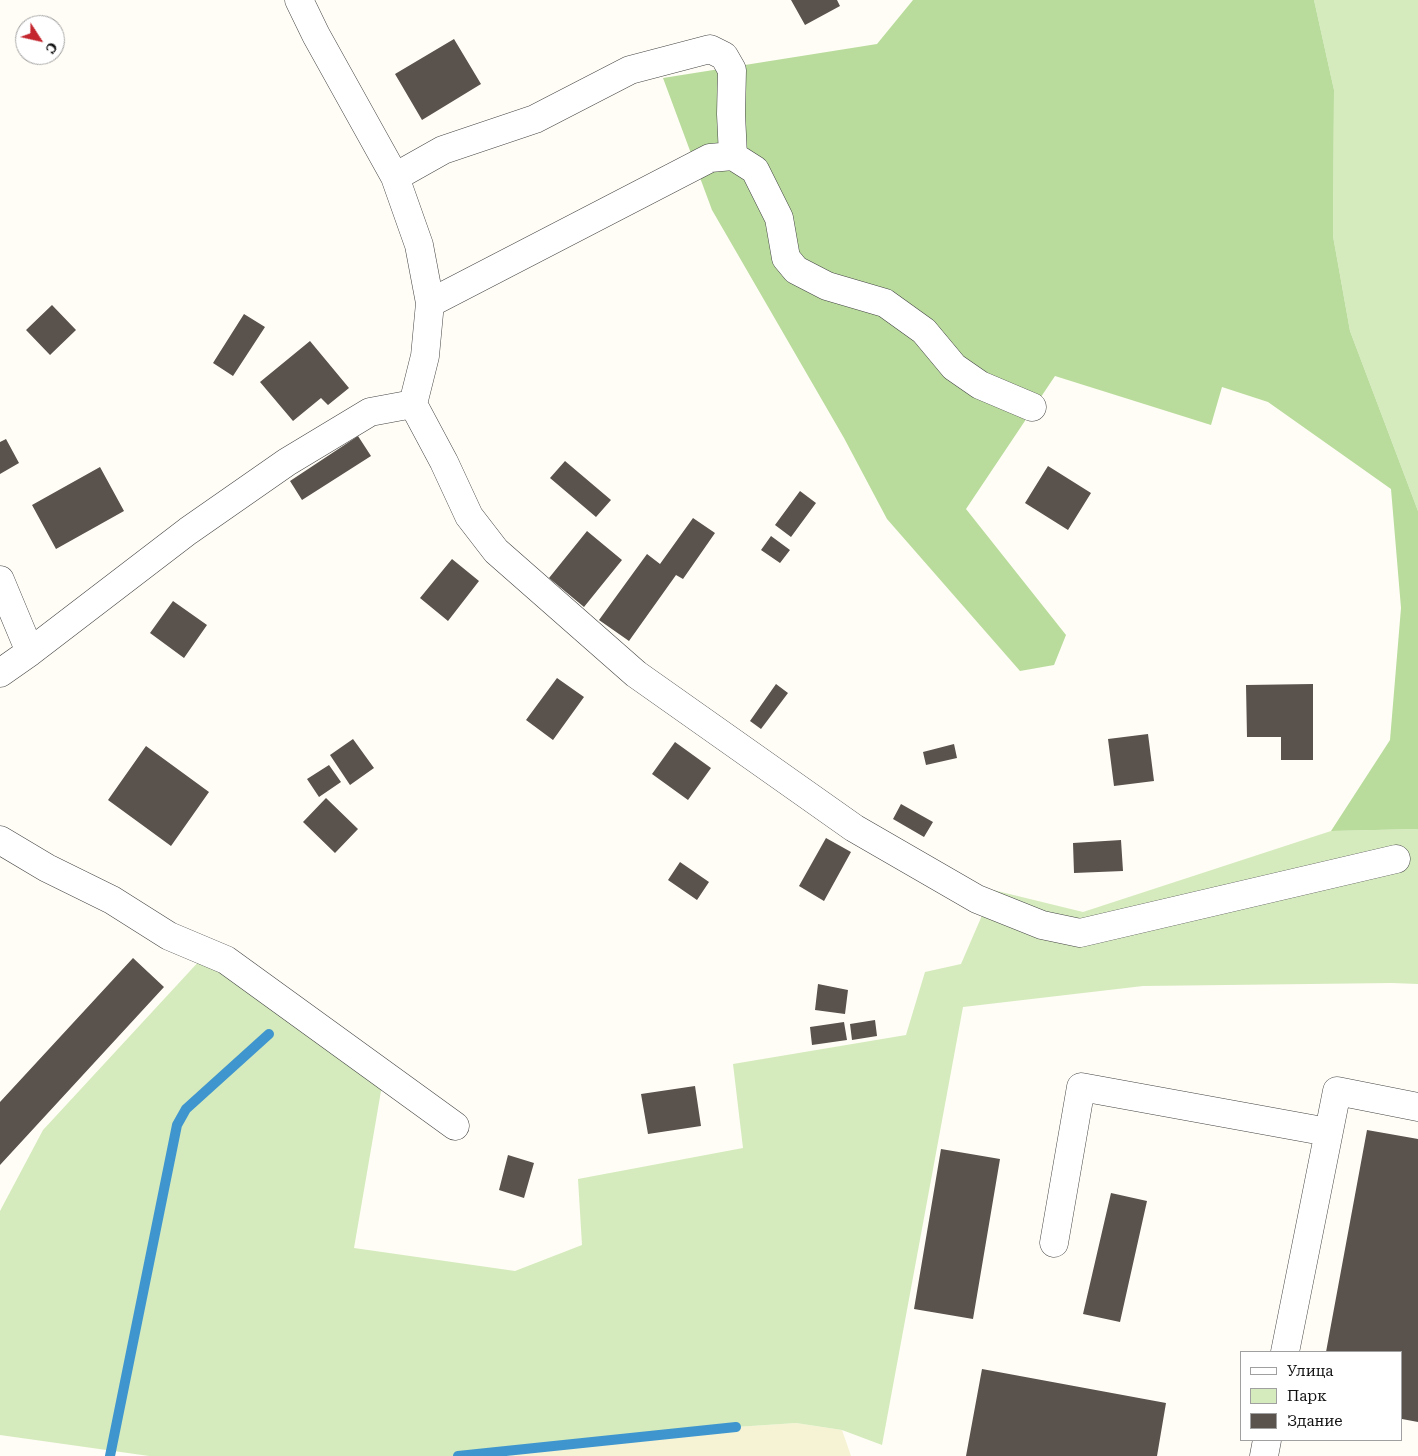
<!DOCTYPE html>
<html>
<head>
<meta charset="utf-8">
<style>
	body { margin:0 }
	#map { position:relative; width:1418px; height:1456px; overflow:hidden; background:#fffdf5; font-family:"Roboto Serif",serif }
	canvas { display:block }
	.legend { position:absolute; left:1240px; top:1351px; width:162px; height:90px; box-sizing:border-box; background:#fff; border:1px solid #a0a0a0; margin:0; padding:6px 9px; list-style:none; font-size:15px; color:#111 }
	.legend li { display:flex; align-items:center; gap:10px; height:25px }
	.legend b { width:25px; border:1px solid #a0a0a0 }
	.north { position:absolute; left:15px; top:15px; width:50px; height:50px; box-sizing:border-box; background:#fff; border:1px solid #a0a0a0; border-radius:50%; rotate:125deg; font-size:14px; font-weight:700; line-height:20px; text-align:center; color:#111 }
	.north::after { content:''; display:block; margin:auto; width:18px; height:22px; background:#c4262e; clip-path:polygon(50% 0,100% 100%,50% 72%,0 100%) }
</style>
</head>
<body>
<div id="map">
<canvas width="1418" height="1456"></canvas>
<ul class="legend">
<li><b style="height:6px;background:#fff"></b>Улица</li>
<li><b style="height:14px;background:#d5ebbd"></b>Парк</li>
<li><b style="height:14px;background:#5a524d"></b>Здание</li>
</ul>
<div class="north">С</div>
</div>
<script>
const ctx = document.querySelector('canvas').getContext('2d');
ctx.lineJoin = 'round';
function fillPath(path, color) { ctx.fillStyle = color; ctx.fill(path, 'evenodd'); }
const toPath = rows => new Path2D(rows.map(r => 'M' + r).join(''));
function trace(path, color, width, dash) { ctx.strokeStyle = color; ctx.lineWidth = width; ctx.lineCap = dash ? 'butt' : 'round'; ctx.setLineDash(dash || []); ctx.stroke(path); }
const farmland = toPath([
	[796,1423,842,1430,851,1456,458,1456,736,1427]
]);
const green = toPath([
	[1314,0,1418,0,1418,511,1350,331,1333,236,1334,90],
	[1418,829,1418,984,1392,983,1143,986,963,1007,882,1445,842,1430,796,1423,736,1427,458,1456,149,1456,0,1435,0,1211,43,1130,214,945,386,1062,354,1248,515,1271,582,1245,578,1179,743,1148,733,1064,906,1035,925,972,961,964,993,890,1083,912,1331,831]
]);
const forest = toPath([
	[913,0,1314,0,1334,90,1333,236,1350,331,1418,511,1418,829,1331,831,1390,740,1401,608,1391,489,1268,402,1222,387,1211,425,1055,376,966,509,1066,635,1054,665,1020,671,887,519,844,438,712,210,663,78,877,44]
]);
const stream = toPath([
	[110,1456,177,1125,186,1109,269,1034],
	[458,1456,736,1427]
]);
const building = toPath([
	[791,0,837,0,840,6,805,25],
	[454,39,481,84,422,120,395,74],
	[52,305,76,330,50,355,26,330],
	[244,314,265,327,233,376,213,363],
	[310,341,349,388,328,405,321,398,293,421,260,382],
	[358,436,371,456,302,500,290,481],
	[6,439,19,463,0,474,0,442],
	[565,461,611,500,596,517,550,478],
	[1048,466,1091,493,1068,530,1025,503],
	[100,467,124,511,56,549,32,505],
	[800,491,816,503,791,537,775,525],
	[693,518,715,533,683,579,676,575,629,641,599,620,647,554,660,564],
	[587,531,622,560,584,607,549,578],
	[771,536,790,550,780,563,761,550],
	[452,559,479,581,448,621,420,598],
	[173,601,207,625,184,658,150,633],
	[557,678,584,697,553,740,526,720],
	[776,684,788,693,761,729,750,721],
	[1313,684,1313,760,1281,760,1281,737,1247,737,1246,685],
	[1148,734,1154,781,1114,786,1108,739],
	[353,739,374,768,350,785,330,755],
	[675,742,711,768,688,800,652,774],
	[954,744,957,758,926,765,923,752],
	[146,746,209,792,171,846,108,800],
	[329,765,341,782,319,797,307,779],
	[326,798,358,829,335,853,303,822],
	[901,804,933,822,924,837,893,819],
	[826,838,851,852,824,901,799,886],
	[1121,840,1123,871,1074,873,1073,843],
	[680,862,709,882,697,900,668,880],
	[133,958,164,987,0,1165,0,1102],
	[818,984,848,990,845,1014,815,1010],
	[875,1020,877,1036,852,1040,850,1024],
	[844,1022,847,1040,812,1045,810,1027],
	[695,1086,701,1126,648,1134,641,1094],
	[1367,1130,1418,1139,1418,1422,1402,1419,1402,1352,1326,1352],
	[941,1149,1000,1159,973,1319,914,1309],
	[508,1155,534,1163,524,1198,499,1190],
	[1111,1193,1147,1201,1120,1322,1083,1314],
	[982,1369,1166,1403,1157,1456,966,1456]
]);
const minor = toPath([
	[299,0,316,35,395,177,419,245,430,303,425,356,413,404,444,462,469,516,496,551,636,674,854,828,977,899,1042,925,1080,933,1396,859],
	[395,177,443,150,535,119,630,70,710,49,724,56,732,70,731,114,733,156],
	[430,303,710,158,733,156,755,170,779,218,786,258,796,270,827,286,885,303,924,331,954,367,980,385,1032,407],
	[0,580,30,652],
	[0,673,30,652,188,531,287,462,370,412,413,404],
	[0,840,47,868,112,900,169,936,226,960,455,1126],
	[1054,1243,1081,1087,1328,1132],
	[1285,1352,1337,1091,1418,1107],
	[1264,1456,1267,1440]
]);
fillPath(farmland, '#f6f3d4');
fillPath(green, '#d5ebbd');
fillPath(forest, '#b9dc9c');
trace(stream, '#3f96cf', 10);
fillPath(building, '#5a524d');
trace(minor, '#444', 29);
trace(minor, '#fff', 28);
</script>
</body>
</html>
